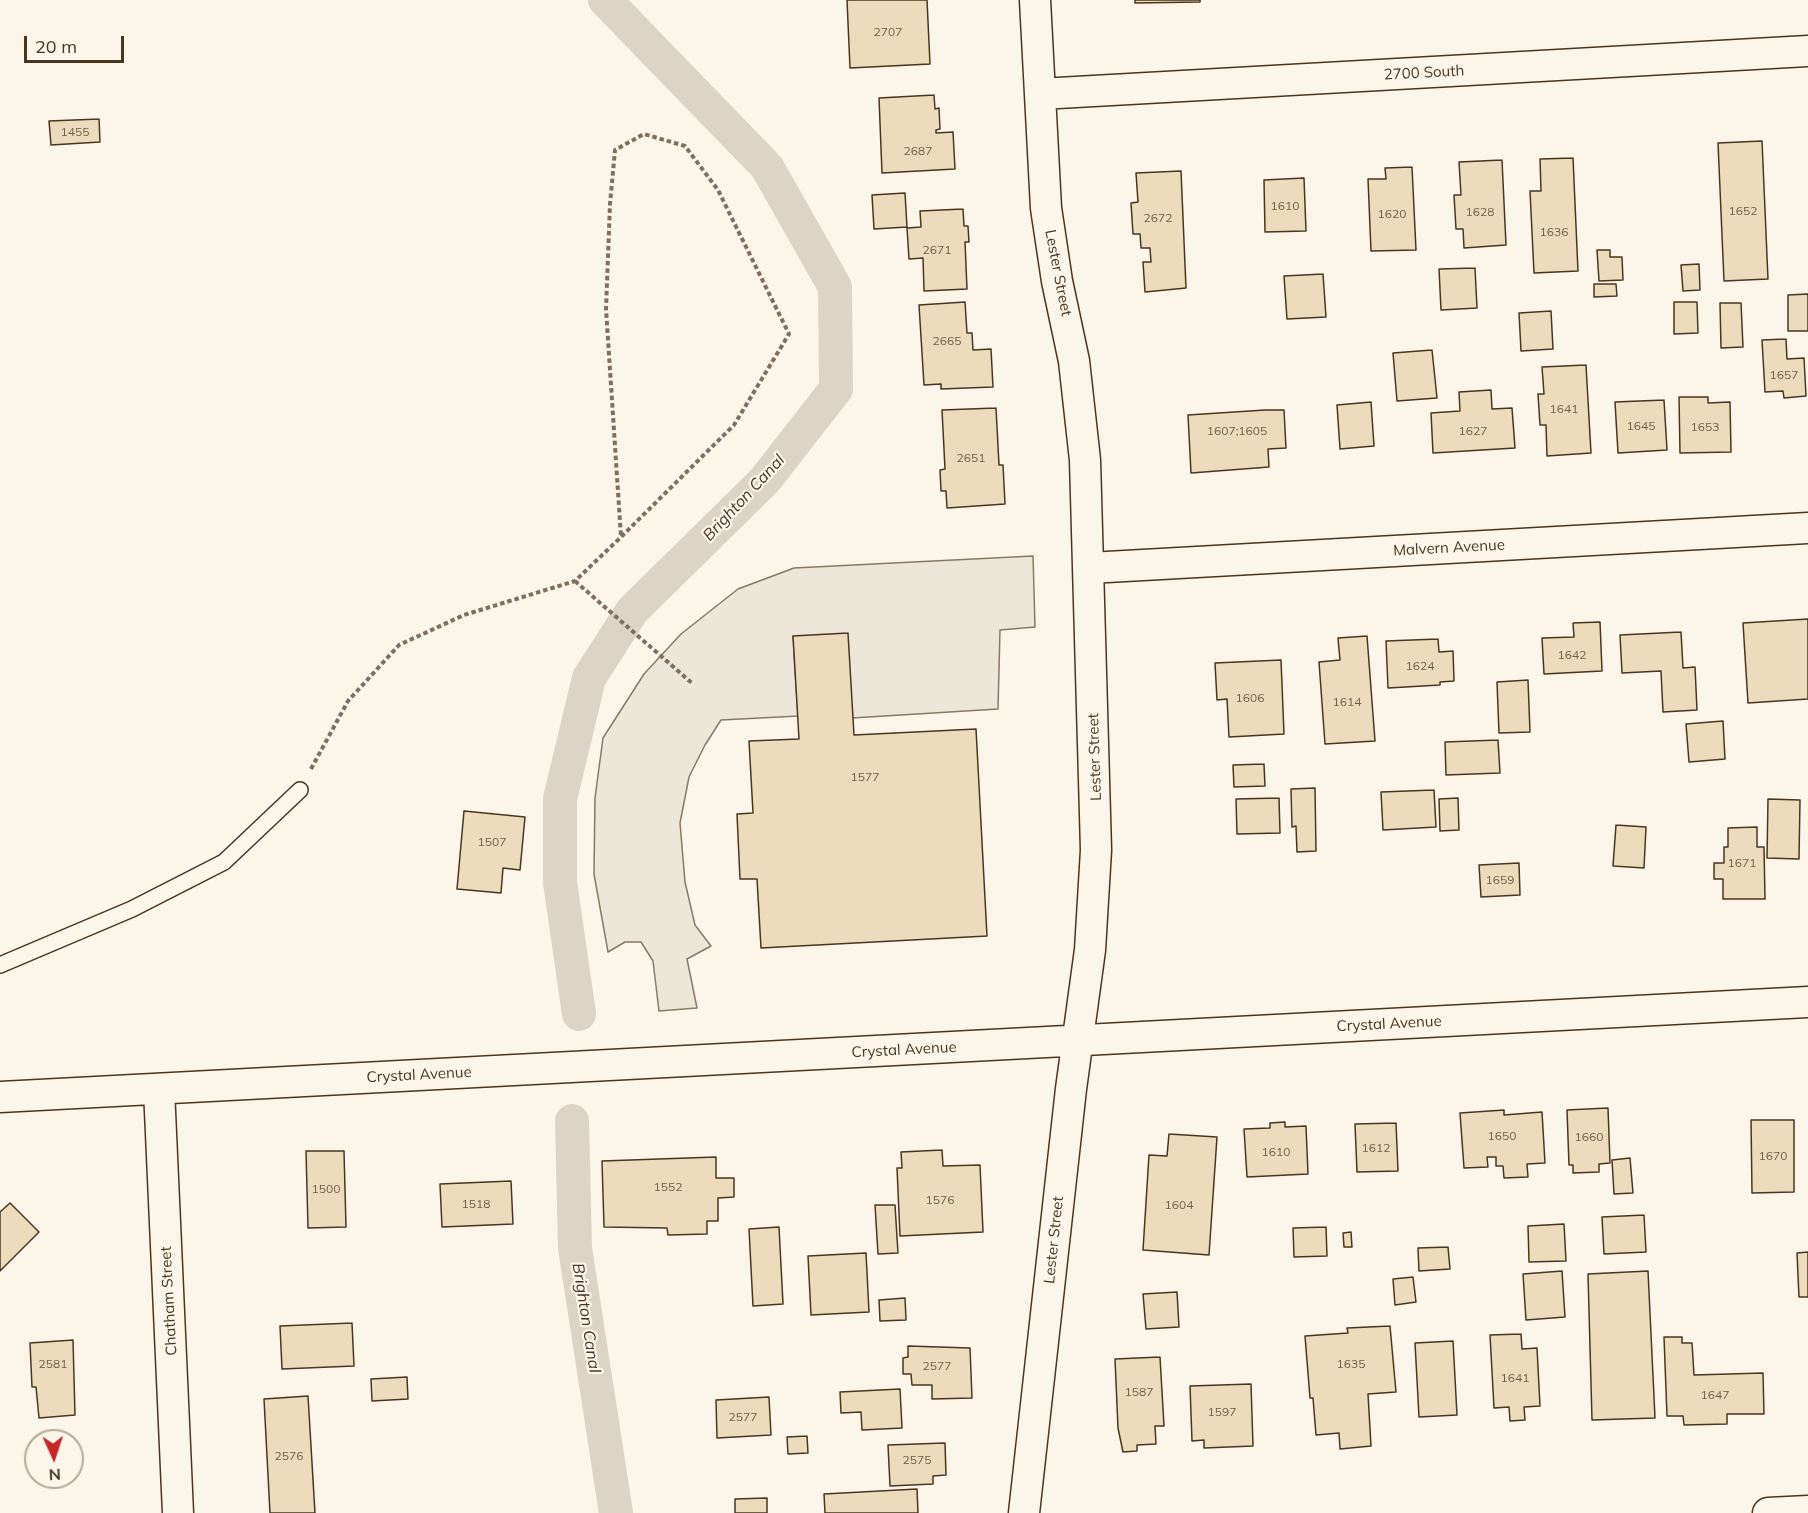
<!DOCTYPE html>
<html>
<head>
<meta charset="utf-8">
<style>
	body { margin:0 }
	#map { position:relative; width:1808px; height:1513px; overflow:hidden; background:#fbf6e9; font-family:Mulish,sans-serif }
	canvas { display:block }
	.north { position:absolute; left:24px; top:1429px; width:60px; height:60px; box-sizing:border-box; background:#fbf6e9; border:2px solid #b4a999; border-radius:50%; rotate:177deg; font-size:16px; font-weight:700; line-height:24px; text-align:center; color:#4a3520 }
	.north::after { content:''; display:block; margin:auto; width:21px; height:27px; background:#c62828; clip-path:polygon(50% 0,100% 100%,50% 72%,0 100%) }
	.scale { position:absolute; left:24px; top:36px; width:100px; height:27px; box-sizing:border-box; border:3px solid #4a3520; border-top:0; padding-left:8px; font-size:18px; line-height:21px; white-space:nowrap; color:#4a3520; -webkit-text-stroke:4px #fbf6e9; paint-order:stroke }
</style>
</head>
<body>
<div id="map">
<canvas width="1808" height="1513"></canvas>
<div class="north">N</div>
<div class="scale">20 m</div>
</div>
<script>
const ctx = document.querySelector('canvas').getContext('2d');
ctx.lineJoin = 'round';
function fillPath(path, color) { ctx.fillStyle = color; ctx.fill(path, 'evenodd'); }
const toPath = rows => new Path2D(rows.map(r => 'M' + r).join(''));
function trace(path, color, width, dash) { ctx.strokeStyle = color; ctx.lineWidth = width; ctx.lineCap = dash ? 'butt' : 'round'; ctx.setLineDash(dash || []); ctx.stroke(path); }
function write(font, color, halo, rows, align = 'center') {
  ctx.font = font + ' Mulish,sans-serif'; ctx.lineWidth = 4.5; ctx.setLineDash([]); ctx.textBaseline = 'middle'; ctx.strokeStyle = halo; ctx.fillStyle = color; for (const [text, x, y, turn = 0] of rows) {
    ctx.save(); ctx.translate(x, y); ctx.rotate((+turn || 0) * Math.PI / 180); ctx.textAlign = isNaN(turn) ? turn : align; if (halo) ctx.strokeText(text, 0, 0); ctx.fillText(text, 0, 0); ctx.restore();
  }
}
const parking = toPath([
	[1033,556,1035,627,1000,630,998,709,852,718,793,636,798,716,721,720,705,745,689,777,680,823,685,882,695,925,711,946,687,959,697,1008,659,1011,653,961,641,942,625,942,608,952,594,874,595,798,603,738,644,674,681,634,738,589,794,568,1033,556]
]);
const canal = toPath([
	[579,1014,560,882,560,799,589,678,632,611,765,480,836,389,835,287,767,167,605,0],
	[572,1121,575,1248,616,1513]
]);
const building = toPath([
	[847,0,927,0,930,64,850,68,847,0],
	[1135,0,1200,0,1200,2,1135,3,1135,0],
	[934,95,935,109,939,108,940,129,936,130,936,133,953,132,955,169,882,173,879,98,934,95],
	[99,119,100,142,51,145,49,121,99,119],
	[1762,141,1768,279,1724,281,1718,143,1762,141],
	[1573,158,1578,271,1534,273,1530,191,1541,191,1540,159,1573,158],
	[1502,160,1506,245,1464,248,1463,229,1456,229,1454,195,1461,195,1459,162,1502,160],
	[1412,167,1416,250,1371,251,1368,179,1386,179,1385,168,1412,167],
	[1181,171,1186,288,1145,292,1143,262,1151,262,1150,248,1141,248,1140,234,1133,234,1131,203,1138,202,1136,173,1181,171],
	[1304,178,1306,231,1265,232,1264,180,1304,178],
	[905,193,907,227,874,229,872,195,905,193],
	[963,209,964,226,968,226,969,242,965,242,967,289,924,291,923,258,909,259,907,228,921,227,920,211,963,209],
	[1597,250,1610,250,1610,257,1622,257,1623,280,1599,281,1597,250],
	[1699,264,1700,290,1683,291,1681,265,1699,264],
	[1475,268,1477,308,1441,310,1439,269,1475,268],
	[1323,274,1326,317,1287,319,1284,276,1323,274],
	[1594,284,1616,284,1617,296,1594,297,1594,284],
	[1808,294,1808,331,1788,331,1788,295,1808,294],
	[965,302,967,333,972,333,973,350,991,349,993,387,941,389,941,384,924,385,919,305,965,302],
	[1674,302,1697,302,1698,333,1674,334,1674,302],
	[1720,303,1741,303,1743,347,1721,348,1720,303],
	[1551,311,1553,349,1521,351,1519,313,1551,311],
	[1786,339,1787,359,1804,358,1806,396,1784,398,1783,391,1765,392,1762,340,1786,339],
	[1432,350,1437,398,1397,401,1393,353,1432,350],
	[1586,365,1591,453,1547,456,1546,425,1540,425,1538,394,1544,394,1542,367,1586,365],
	[1491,390,1492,409,1512,408,1515,448,1433,453,1431,413,1460,411,1459,392,1491,390],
	[1679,397,1708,397,1708,403,1730,402,1731,452,1680,453,1679,397],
	[1664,400,1667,450,1618,453,1615,402,1664,400],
	[1371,402,1374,446,1340,449,1337,405,1371,402],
	[996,408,999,465,1003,465,1005,504,947,508,946,491,941,491,940,470,945,469,942,410,996,408],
	[1265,410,1284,410,1286,448,1268,449,1269,467,1191,473,1188,415,1265,410],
	[1808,619,1808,699,1748,703,1743,623,1808,619],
	[1600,622,1602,671,1544,674,1542,638,1574,637,1573,623,1600,622],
	[1681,632,1683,668,1695,667,1697,710,1663,712,1661,671,1622,673,1620,635,1681,632],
	[848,633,854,735,976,729,987,936,761,948,757,879,740,879,737,814,753,813,749,741,799,739,793,636,848,633],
	[1367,636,1375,741,1325,744,1319,662,1340,660,1338,638,1367,636],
	[1438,639,1439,652,1453,651,1454,681,1440,682,1440,685,1388,688,1386,641,1438,639],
	[1281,660,1284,734,1229,737,1227,699,1217,700,1215,663,1281,660],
	[1528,680,1530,732,1499,733,1497,682,1528,680],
	[1723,721,1725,759,1689,762,1686,724,1723,721],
	[1498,740,1500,773,1446,775,1445,742,1498,740],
	[1264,764,1265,786,1234,787,1233,765,1264,764],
	[1315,788,1316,851,1297,852,1296,826,1292,827,1291,789,1315,788],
	[1434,790,1436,827,1383,830,1381,792,1434,790],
	[1279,798,1280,833,1237,834,1236,799,1279,798],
	[1458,798,1459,830,1440,831,1439,799,1458,798],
	[1768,799,1800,800,1799,859,1767,858,1768,799],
	[464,811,525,817,520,870,503,868,501,893,457,889,464,811],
	[1616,825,1646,827,1644,868,1613,866,1616,825],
	[1757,827,1757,847,1764,847,1765,899,1723,899,1723,879,1714,879,1714,863,1724,863,1724,847,1728,847,1728,828,1757,827],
	[1519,863,1520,895,1481,897,1479,865,1519,863],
	[1608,1108,1610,1163,1599,1164,1599,1172,1573,1173,1573,1165,1569,1165,1567,1110,1608,1108],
	[1504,1110,1504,1115,1542,1112,1545,1163,1527,1164,1528,1177,1504,1178,1503,1166,1496,1166,1496,1157,1487,1157,1488,1167,1464,1168,1460,1113,1504,1110],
	[1751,1120,1794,1120,1794,1192,1752,1193,1751,1120],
	[1285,1122,1285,1127,1306,1126,1308,1174,1247,1177,1244,1129,1270,1128,1270,1123,1285,1122],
	[1396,1123,1398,1171,1357,1172,1355,1124,1396,1123],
	[1169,1134,1217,1137,1209,1255,1143,1250,1149,1155,1167,1156,1169,1134],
	[942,1150,943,1166,980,1165,983,1232,900,1236,897,1168,902,1168,901,1152,942,1150],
	[306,1151,344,1151,346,1227,308,1228,306,1151],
	[716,1157,716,1178,734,1178,734,1197,718,1198,718,1221,707,1221,707,1234,668,1235,667,1228,604,1227,602,1161,716,1157],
	[1630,1158,1633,1193,1614,1194,1612,1160,1630,1158],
	[511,1181,513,1224,442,1227,440,1184,511,1181],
	[10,1203,39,1232,0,1271,0,1212,10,1203],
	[875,1205,895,1205,898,1253,878,1254,875,1205],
	[1644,1215,1646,1252,1604,1254,1602,1217,1644,1215],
	[1564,1224,1566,1261,1529,1262,1528,1226,1564,1224],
	[779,1227,783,1304,753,1306,749,1229,779,1227],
	[1326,1227,1327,1256,1294,1257,1293,1228,1326,1227],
	[1351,1232,1352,1247,1344,1247,1343,1233,1351,1232],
	[1448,1247,1450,1269,1419,1271,1418,1248,1448,1247],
	[1808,1252,1808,1297,1799,1297,1797,1253,1808,1252],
	[866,1253,869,1312,811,1315,808,1256,866,1253],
	[1562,1271,1565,1317,1526,1320,1523,1274,1562,1271],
	[1648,1271,1655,1418,1592,1420,1588,1274,1648,1271],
	[1413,1277,1416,1302,1395,1305,1393,1279,1413,1277],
	[1177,1292,1179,1327,1146,1329,1143,1294,1177,1292],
	[905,1298,906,1320,880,1321,879,1300,905,1298],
	[352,1323,354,1366,282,1369,280,1326,352,1323],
	[1390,1326,1396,1392,1368,1394,1371,1446,1340,1449,1339,1433,1316,1435,1313,1398,1310,1398,1305,1336,1348,1333,1347,1328,1390,1326],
	[1521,1334,1522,1349,1537,1348,1540,1406,1524,1407,1525,1420,1510,1421,1509,1407,1494,1408,1490,1335,1521,1334],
	[1664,1337,1682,1337,1682,1343,1692,1343,1694,1375,1763,1373,1764,1414,1727,1414,1727,1424,1684,1425,1683,1416,1667,1416,1664,1337],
	[73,1340,75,1415,39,1418,36,1387,32,1387,30,1343,73,1340],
	[1453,1341,1457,1415,1419,1417,1415,1343,1453,1341],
	[908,1346,970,1348,972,1398,932,1399,932,1385,912,1385,911,1374,903,1374,903,1358,908,1357,908,1346],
	[1160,1357,1164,1426,1155,1426,1156,1444,1137,1445,1137,1451,1123,1452,1118,1428,1115,1359,1160,1357],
	[407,1377,408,1399,372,1401,371,1379,407,1377],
	[1251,1384,1253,1446,1204,1448,1204,1440,1192,1441,1190,1386,1251,1384],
	[900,1389,902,1428,862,1430,861,1412,841,1413,840,1392,900,1389],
	[308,1396,315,1513,270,1513,264,1399,308,1396],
	[769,1397,771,1435,717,1438,716,1400,769,1397],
	[807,1436,808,1453,788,1454,787,1437,807,1436],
	[945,1443,946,1475,933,1476,933,1484,890,1486,888,1445,945,1443],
	[917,1489,918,1513,825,1513,824,1494,917,1489],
	[767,1498,767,1513,735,1513,735,1499,767,1498]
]);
const path = toPath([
	[575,581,693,684],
	[311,769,348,701,399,645,464,615,575,581,621,537,734,425,789,334,718,190,685,146,644,134,615,150,610,204,606,309,621,537]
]);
const lane = toPath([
	[0,965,132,909,224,862,300,790]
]);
const street = toPath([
	[1040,94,1808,51],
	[1089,568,1808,528],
	[159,1089,178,1513],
	[0,1097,1808,1002],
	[1024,1513,1071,1089,1090,950,1096,850,1085,460,1074,361,1057,281,1046,208,1035,0],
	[1768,1513,1808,1511]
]);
const numberNames = [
	["2707",888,32],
	["1455",75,132],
	["2687",918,151],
	["1610",1285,206],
	["1652",1743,211],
	["1628",1480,212],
	["1620",1392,214],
	["2672",1158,218],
	["1636",1554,232],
	["2671",937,250],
	["2665",947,341],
	["1657",1784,375],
	["1641",1564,409],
	["1645",1641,426],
	["1653",1705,427],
	["1607;1605",1237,431],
	["1627",1473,431],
	["2651",971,458],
	["1642",1572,655],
	["1624",1420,666],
	["1606",1250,698],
	["1614",1347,702],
	["1577",865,777],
	["1507",492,842],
	["1671",1742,863],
	["1659",1500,880],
	["1650",1502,1136],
	["1660",1589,1137],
	["1612",1376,1148],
	["1610",1276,1152],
	["1670",1773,1156],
	["1552",668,1187],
	["1500",326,1189],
	["1576",940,1200],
	["1518",476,1204],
	["1604",1179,1205],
	["2581",53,1364],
	["1635",1351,1364],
	["2577",937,1366],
	["1641",1515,1378],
	["1587",1139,1392],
	["1647",1715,1395],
	["1597",1222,1412],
	["2577",743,1417],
	["2576",289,1456],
	["2575",917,1460]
];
const streetNames = [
	["2700 South",1424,73,-3],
	["Lester Street",1058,273,79],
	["Malvern Avenue",1449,548,-3],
	["Lester Street",1095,757,-92],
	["Crystal Avenue",1389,1024,-3],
	["Crystal Avenue",904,1050,-3],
	["Crystal Avenue",419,1075,-3],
	["Lester Street",1054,1240,-84],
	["Chatham Street",169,1301,-93]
];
const waterNames = [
	["Brighton Canal",744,498,-47],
	["Brighton Canal",586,1318,81]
];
fillPath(parking, '#ede7d9');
trace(parking, '#887966', 1.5);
trace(canal, '#dcd4c6', 34);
fillPath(building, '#ecdcbc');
trace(building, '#4a3520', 1.5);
trace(lane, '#4a3520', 18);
trace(street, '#4a3520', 33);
trace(path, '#7f6f5c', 4, [4.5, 3]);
trace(lane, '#fbf6e9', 15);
trace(street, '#fbf6e9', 30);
write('12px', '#725f47', null, numberNames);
write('15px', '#4a3520', '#fbf6e9', streetNames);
write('italic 16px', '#4a3520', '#fbf6e9', waterNames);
</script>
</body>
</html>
